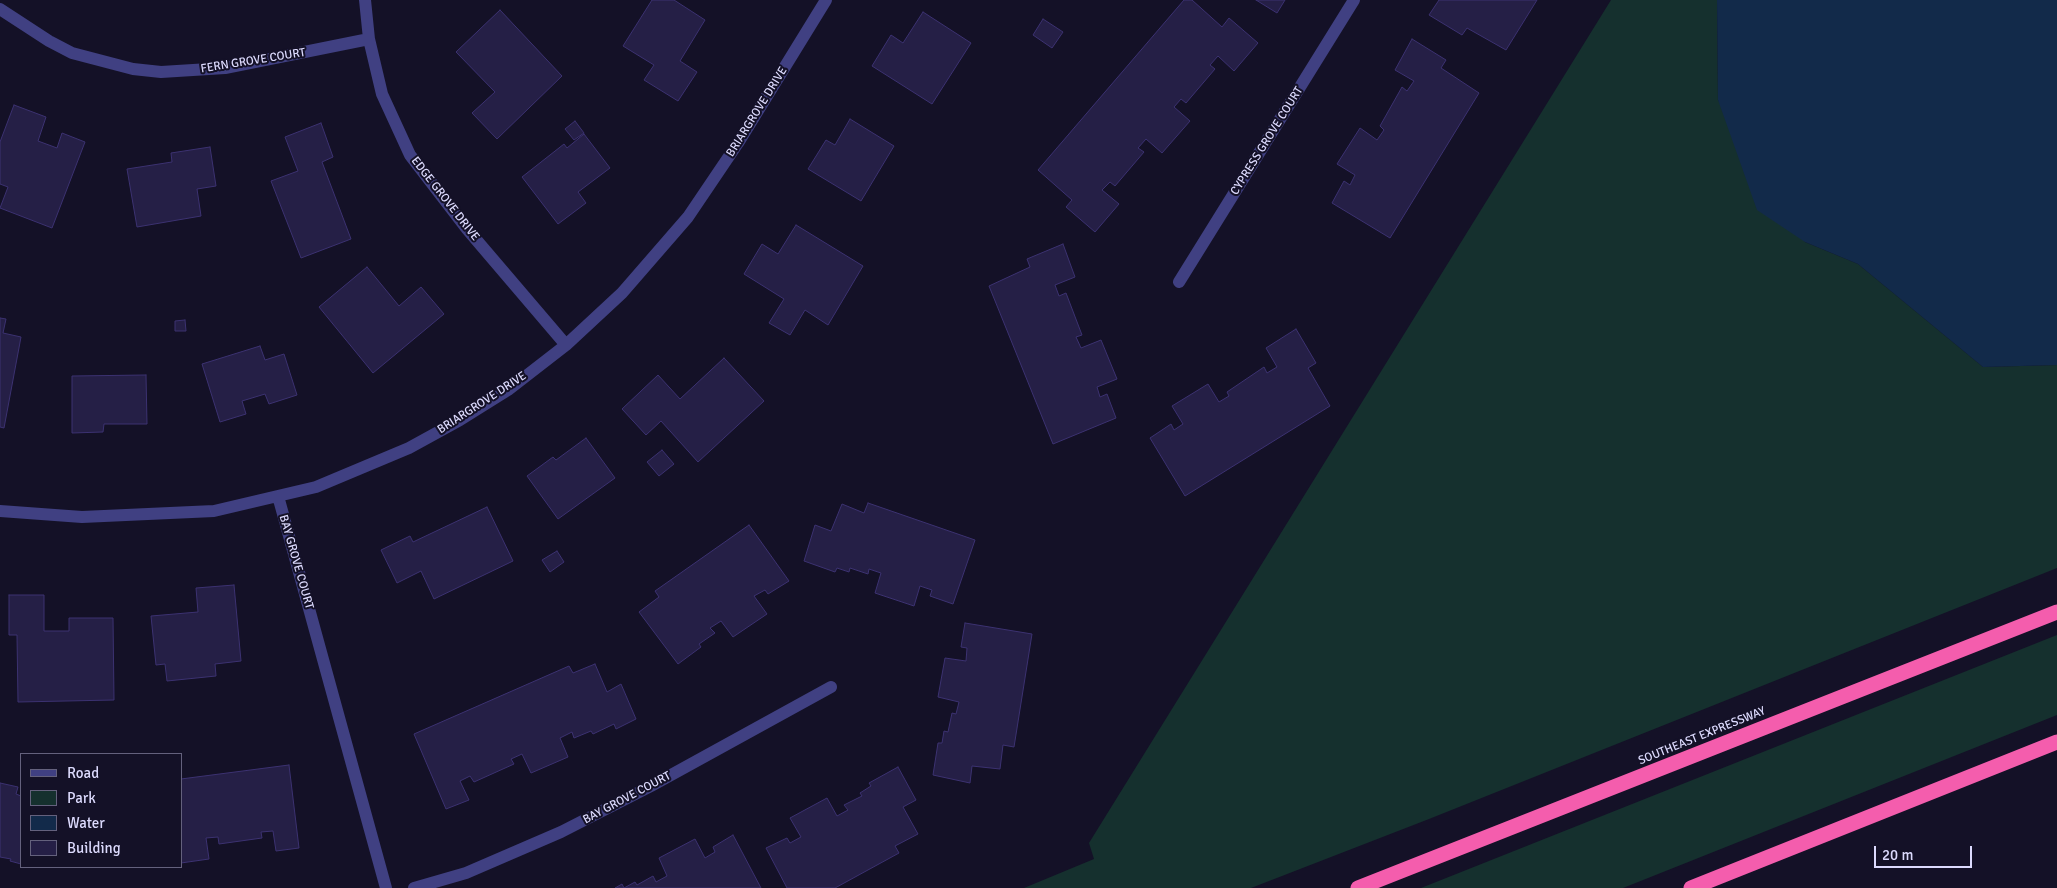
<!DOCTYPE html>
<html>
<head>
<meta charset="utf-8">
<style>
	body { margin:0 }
	#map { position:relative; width:2057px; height:888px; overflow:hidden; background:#141127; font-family:Signika,sans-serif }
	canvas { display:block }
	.legend { position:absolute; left:20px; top:753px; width:162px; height:115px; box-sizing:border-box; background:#141127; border:1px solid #64617d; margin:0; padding:6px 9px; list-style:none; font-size:15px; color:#dcdafd }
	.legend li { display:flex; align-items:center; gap:10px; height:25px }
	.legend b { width:25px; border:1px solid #64617d }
	.scale { position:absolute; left:1874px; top:846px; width:98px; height:22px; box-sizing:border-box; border:2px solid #dcdafd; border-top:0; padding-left:6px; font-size:15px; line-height:18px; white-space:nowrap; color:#dcdafd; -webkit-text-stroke:4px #141127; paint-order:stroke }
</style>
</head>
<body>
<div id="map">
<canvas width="2057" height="888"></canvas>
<ul class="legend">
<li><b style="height:6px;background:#404082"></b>Road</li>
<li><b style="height:14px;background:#15302e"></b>Park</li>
<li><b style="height:14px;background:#122a4a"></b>Water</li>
<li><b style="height:14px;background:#251f46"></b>Building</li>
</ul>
<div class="scale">20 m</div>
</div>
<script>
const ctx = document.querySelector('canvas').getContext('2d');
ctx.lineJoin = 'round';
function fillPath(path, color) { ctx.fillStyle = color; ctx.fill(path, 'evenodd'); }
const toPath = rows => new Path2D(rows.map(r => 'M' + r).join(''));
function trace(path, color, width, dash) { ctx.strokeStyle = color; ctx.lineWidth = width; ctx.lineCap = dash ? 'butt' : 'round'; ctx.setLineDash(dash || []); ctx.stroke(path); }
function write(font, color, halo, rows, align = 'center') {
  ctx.font = font + ' Signika,sans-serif'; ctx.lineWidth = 4; ctx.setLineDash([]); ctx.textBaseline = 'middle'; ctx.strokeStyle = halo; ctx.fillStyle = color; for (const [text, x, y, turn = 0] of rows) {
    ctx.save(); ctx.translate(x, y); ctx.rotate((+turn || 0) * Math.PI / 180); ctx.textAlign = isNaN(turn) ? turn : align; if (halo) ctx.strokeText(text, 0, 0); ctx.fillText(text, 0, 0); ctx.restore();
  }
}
const green = toPath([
	[1611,0,1717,0,1718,100,1805,242,1858,264,1983,367,2057,365,2057,568,1429,819,1251,888,1024,888,1094,859,1089,843],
	[2057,635,2057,715,1623,888,1421,888]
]);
const water = toPath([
	[1717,0,2057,0,2057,365,1983,367,1858,264,1805,242,1757,210,1718,100]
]);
const building = toPath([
	[652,0,674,0,705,20,680,61,697,72,678,101,644,80,654,65,623,46,652,0],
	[1184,0,1192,0,1222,27,1229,18,1258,43,1234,71,1218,56,1210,65,1215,69,1186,103,1181,99,1174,107,1190,121,1162,153,1146,139,1138,148,1144,152,1115,186,1110,182,1102,190,1119,204,1095,232,1066,207,1072,200,1038,170,1184,0],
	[1256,0,1285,0,1277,13,1256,0],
	[1439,0,1537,0,1506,50,1467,28,1462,35,1429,15,1439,0],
	[500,10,562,76,497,139,472,113,495,92,456,52,500,10],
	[923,12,971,43,932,104,872,66,891,35,903,43,923,12],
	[1043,19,1063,32,1052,48,1033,35,1043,19],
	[1412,39,1446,60,1441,68,1479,93,1390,238,1332,203,1344,181,1350,185,1355,175,1337,164,1360,128,1377,140,1384,130,1380,126,1402,87,1407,91,1414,81,1395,70,1412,39],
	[14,105,46,117,38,141,57,148,62,133,85,142,52,228,0,208,8,187,0,184,0,142,14,105],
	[850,119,894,146,861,201,808,169,826,140,835,145,850,119],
	[575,121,584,133,574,140,565,129,575,121],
	[321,123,333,157,322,162,351,239,301,258,271,181,298,171,285,137,321,123],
	[584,134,610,168,578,192,586,203,558,224,522,177,564,144,567,148,584,134],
	[210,147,216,186,197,189,201,216,137,227,127,169,172,162,171,153,210,147],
	[796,225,863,266,828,325,805,310,790,335,769,323,784,299,744,274,762,244,778,254,796,225],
	[1063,244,1075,277,1055,285,1059,296,1066,293,1082,335,1076,337,1081,348,1101,340,1117,379,1097,387,1100,397,1107,394,1116,418,1053,444,989,286,1030,267,1027,259,1063,244],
	[367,267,399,306,421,287,444,314,373,373,319,307,367,267],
	[0,318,6,319,3,333,21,337,4,428,0,427,0,318],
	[185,320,186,331,175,331,175,321,185,320],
	[1296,329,1316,363,1308,368,1330,406,1185,496,1150,438,1171,424,1174,430,1183,424,1172,406,1208,384,1219,402,1229,396,1227,392,1264,367,1267,373,1277,367,1266,348,1296,329],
	[260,346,265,360,284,354,297,395,269,404,265,394,242,401,246,414,220,422,202,364,260,346],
	[724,358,764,401,698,462,661,421,646,435,622,409,658,375,680,399,724,358],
	[146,375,147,424,104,424,103,432,72,433,72,376,146,375],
	[586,438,615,478,558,519,527,476,553,457,556,460,586,438],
	[662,450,674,464,659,476,647,462,662,450],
	[868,503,975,540,953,604,930,596,932,590,920,586,914,606,875,593,881,573,869,569,868,574,850,568,849,572,837,568,835,572,804,561,815,525,831,531,842,504,864,513,868,503],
	[487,507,513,561,434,599,421,571,397,583,381,550,410,536,413,542,487,507],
	[749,525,789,581,768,594,765,590,754,596,767,614,733,637,721,621,710,628,715,633,699,644,701,647,678,664,639,612,659,597,655,591,749,525],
	[557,551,564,562,550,572,542,560,557,551],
	[234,585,241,661,215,664,216,676,167,681,165,664,156,665,151,616,198,612,196,588,234,585],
	[9,595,44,595,44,631,69,631,69,618,113,618,114,700,18,702,17,635,9,635,9,595],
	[965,623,1032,634,1014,747,1003,745,1000,769,972,766,970,783,933,775,938,743,942,743,944,731,948,732,952,713,956,714,959,702,938,697,945,658,966,661,967,648,961,647,965,623],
	[595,664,607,692,621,684,636,719,616,729,614,724,593,734,591,731,574,738,572,732,560,738,568,757,531,773,522,754,511,759,514,764,474,782,470,776,460,781,469,800,446,809,414,734,569,666,573,673,595,664],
	[289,765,299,848,276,851,273,831,261,832,262,838,219,844,218,837,206,838,209,859,181,863,181,779,289,765],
	[898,767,916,800,903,807,918,834,895,846,899,853,835,888,787,888,766,848,787,838,790,843,801,837,790,818,827,798,837,816,848,810,844,805,862,796,860,793,871,786,869,783,898,767],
	[0,783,18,787,16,794,21,796,21,864,10,861,11,859,0,857,0,783],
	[733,835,761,888,615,888,622,884,624,888,635,882,637,885,653,876,656,882,667,876,659,858,695,839,705,858,715,852,713,847,733,835]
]);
const minor = toPath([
	[365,0,369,39,382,94,410,155,467,229,566,345],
	[0,9,49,41,72,53,133,69,161,72,225,68,369,39],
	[1179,282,1354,0],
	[278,496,386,888],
	[0,511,82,517,214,511,316,487,409,448,460,420,508,390,566,345,622,293,688,217,738,143,826,0],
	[414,888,466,873,561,832,651,786,831,687]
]);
const motorway = toPath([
	[1358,888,2057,612],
	[1691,888,2057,742]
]);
const streetNames = [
	["FERN GROVE COURT",253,61,-9],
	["BRIARGROVE DRIVE",757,112,-58],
	["CYPRESS GROVE COURT",1267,141,-58],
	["EDGE GROVE DRIVE",445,199,52],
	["BRIARGROVE DRIVE",482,403,-33],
	["BAY GROVE COURT",296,562,74],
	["SOUTHEAST EXPRESSWAY",1702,736,-22],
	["BAY GROVE COURT",627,798,-28]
];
fillPath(green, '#15302e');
fillPath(water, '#122a4a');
fillPath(building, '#251f46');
trace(building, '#3c3271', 1);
trace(minor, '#404082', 12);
trace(motorway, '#f45dad', 15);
write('12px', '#dcdafd', '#141127', streetNames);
</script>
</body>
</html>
